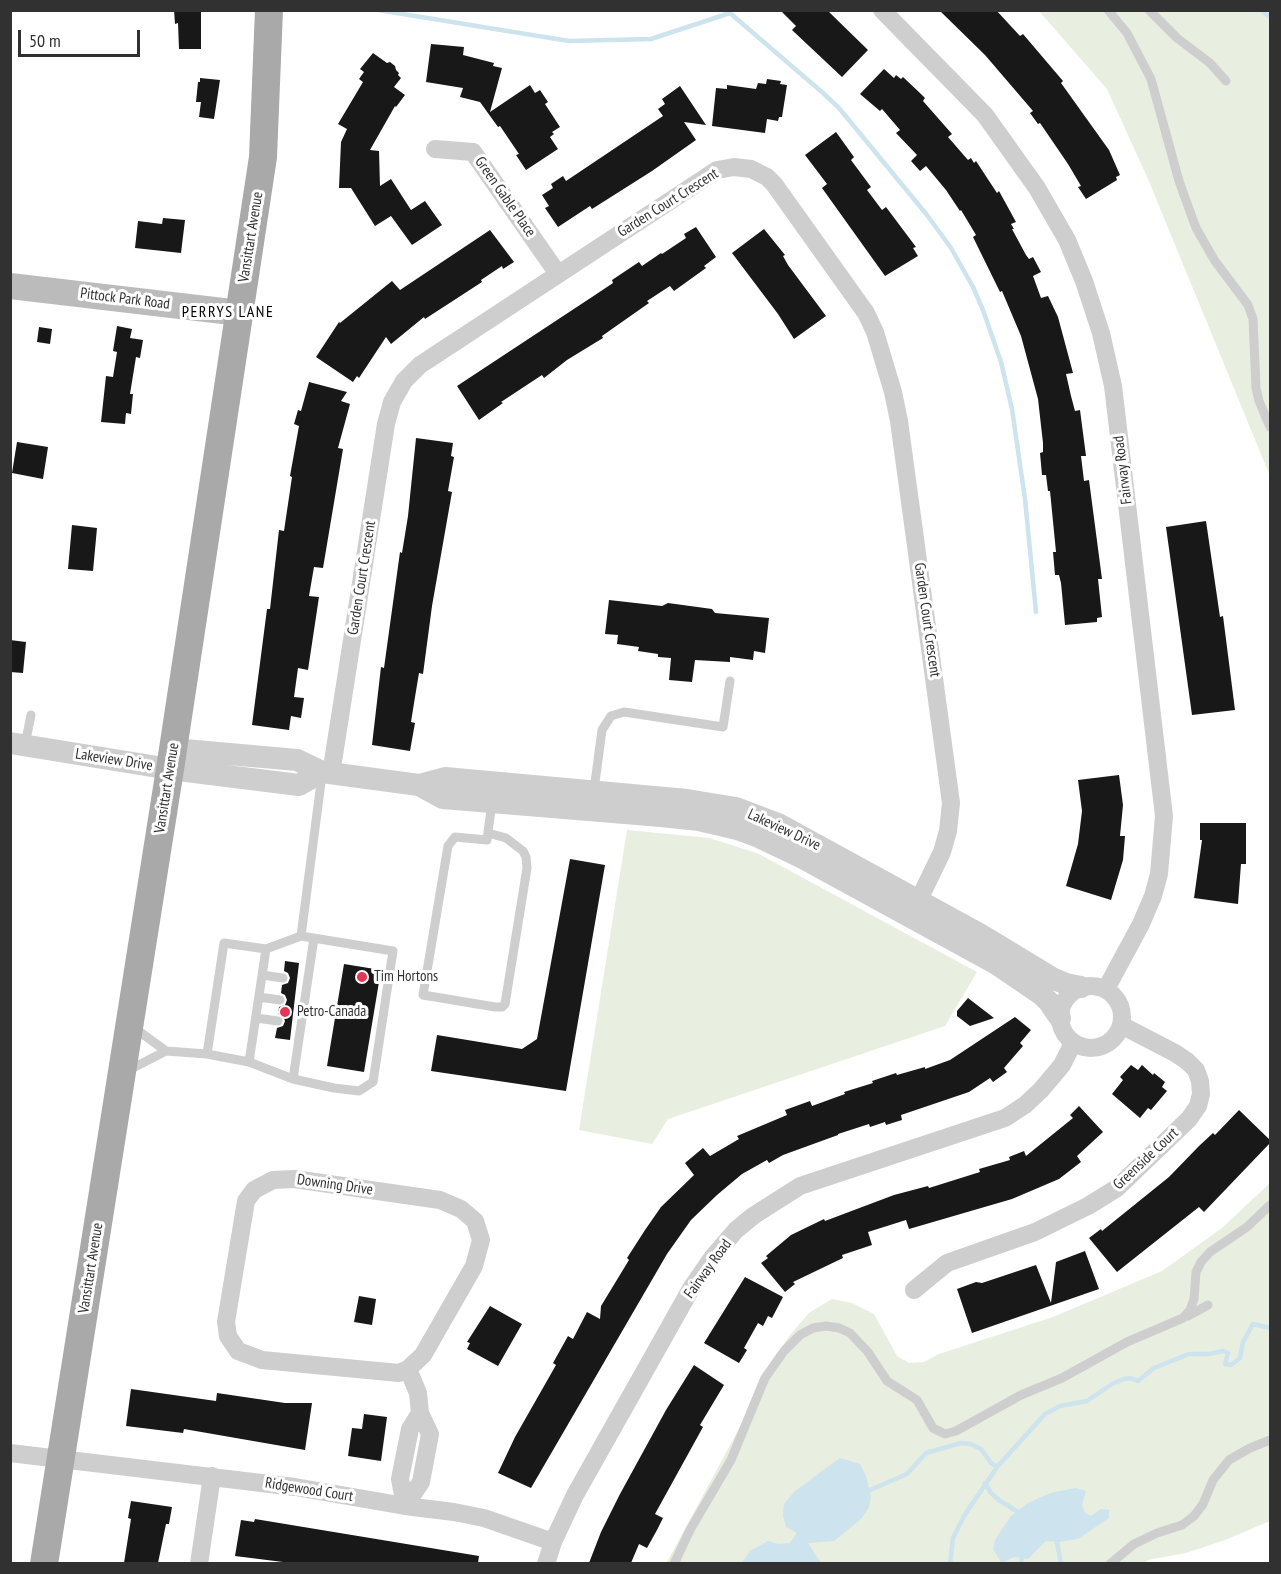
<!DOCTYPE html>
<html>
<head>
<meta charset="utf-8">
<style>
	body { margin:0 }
	#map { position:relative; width:1281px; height:1574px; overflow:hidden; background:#fff; font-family:"PT Sans Narrow",sans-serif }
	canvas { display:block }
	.frame { position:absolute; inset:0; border:12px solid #313131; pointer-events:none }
	.scale { position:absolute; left:18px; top:30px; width:122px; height:27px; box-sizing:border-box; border:3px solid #313131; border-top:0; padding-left:8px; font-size:18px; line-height:21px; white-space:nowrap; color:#313131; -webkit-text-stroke:4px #fff; paint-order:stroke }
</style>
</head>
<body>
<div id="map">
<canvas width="1281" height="1574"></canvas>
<div class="frame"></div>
<div class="scale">50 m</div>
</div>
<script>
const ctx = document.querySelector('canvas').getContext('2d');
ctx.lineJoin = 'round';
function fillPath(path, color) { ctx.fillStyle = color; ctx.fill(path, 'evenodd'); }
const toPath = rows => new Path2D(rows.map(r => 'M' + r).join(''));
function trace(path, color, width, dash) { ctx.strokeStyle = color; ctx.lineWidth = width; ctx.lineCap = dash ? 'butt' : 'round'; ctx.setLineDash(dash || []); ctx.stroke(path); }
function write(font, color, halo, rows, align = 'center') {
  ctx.font = font + ' "PT Sans Narrow",sans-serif'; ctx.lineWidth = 6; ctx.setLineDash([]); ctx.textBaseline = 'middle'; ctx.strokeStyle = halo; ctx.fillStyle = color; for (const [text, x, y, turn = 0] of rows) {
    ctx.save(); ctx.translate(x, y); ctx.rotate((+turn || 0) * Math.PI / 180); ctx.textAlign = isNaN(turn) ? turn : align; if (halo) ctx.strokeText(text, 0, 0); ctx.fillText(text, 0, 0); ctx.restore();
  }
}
const green = toPath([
	[1039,11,1270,11,1270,476,1148,179,1107,89],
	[627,830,709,838,757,853,977,972,945,1026,668,1119,652,1144,579,1130],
	[1270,1183,1270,1521,1225,1540,1186,1553,1148,1560,1145,1563,666,1564,742,1423,759,1380,790,1335,809,1313,832,1299,852,1303,874,1314,897,1356,909,1363,924,1362,939,1354,1053,1317,1162,1271,1222,1228]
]);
const water = toPath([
	[840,1458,860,1464,866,1476,871,1497,869,1507,861,1519,834,1541,808,1543,821,1563,742,1563,750,1551,768,1541,778,1544,790,1543,797,1533,786,1527,783,1516,784,1504,795,1491],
	[1076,1488,1086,1491,1082,1505,1085,1513,1091,1516,1101,1509,1109,1510,1109,1518,1078,1539,1059,1542,1046,1541,1028,1559,1014,1557,1002,1563,993,1549,995,1540,1011,1516,1028,1503,1041,1497,1054,1492]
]);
const stream = toPath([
	[378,10,569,41,651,39,730,13,823,93,839,108,927,215,951,248,973,287,983,310,1001,362,1012,409,1025,499,1036,612],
	[1261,10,1270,17],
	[985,1483,991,1493,999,1500,1018,1512],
	[870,1490,907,1474,926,1453,961,1443,971,1444,981,1449,991,1463,997,1467],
	[1057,1542,1061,1564],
	[950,1564,953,1538,964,1516,997,1467,1045,1414,1060,1406,1087,1401,1112,1384,1124,1379,1130,1378,1138,1381,1154,1368,1189,1354,1209,1354,1223,1351,1228,1353,1225,1364,1231,1365,1240,1358,1243,1342,1253,1324,1270,1328],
	[1021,1564,1022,1558]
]);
const building = toPath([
	[174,10,201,10,201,49,179,49,178,23,175,24],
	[780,10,827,10,868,50,842,77,792,30,796,26],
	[939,10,996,10,1020,36,1023,34,1063,81,1061,83,1109,150,1120,175,1116,177,1117,180,1086,199,1078,187,1081,186,1068,164,1040,123,1038,124,1030,113,1033,111,985,55],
	[431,44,464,47,463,55,494,63,493,66,502,68,490,112,530,85,535,93,540,90,548,102,545,104,560,127,552,132,554,134,550,137,558,149,526,170,516,155,519,154,500,126,498,127,480,102,460,97,463,88,426,82],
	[373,53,387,63,390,62,395,66,396,70,399,73,398,75,401,78,394,87,405,95,396,107,395,106,370,150,379,151,380,186,391,179,411,210,425,201,442,225,412,245,391,216,375,226,351,188,339,188,341,142,347,129,338,124,363,82,359,79,364,72,360,69],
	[884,69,894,78,896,75,901,79,903,77,921,94,925,98,923,101,952,134,948,137,968,160,971,158,974,163,976,161,997,193,999,191,1016,222,1011,224,1014,229,1012,229,1026,255,1029,259,1033,257,1041,272,1033,276,1041,298,1048,296,1058,317,1073,373,1066,374,1071,396,1075,411,1080,410,1086,456,1081,456,1084,481,1089,480,1102,579,1098,579,1102,617,1097,618,1097,622,1065,625,1061,583,1059,575,1055,575,1053,552,1056,552,1050,491,1048,491,1046,475,1042,475,1040,453,1043,452,1043,443,1038,399,1021,336,1002,291,1000,292,973,237,976,235,961,210,960,211,946,190,926,166,920,171,911,161,917,155,896,133,900,130,882,109,880,111,860,94],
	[200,78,220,80,214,119,199,117,201,102,196,102,198,82,200,82],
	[767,79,781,81,780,84,787,85,782,117,779,117,778,121,767,119,765,133,712,126,716,88,727,89,727,85,756,89,758,83,766,84],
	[680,86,706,125,684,122,696,140,652,171,592,209,590,206,558,227,545,208,549,206,542,195,553,188,551,184,563,176,566,181,663,116,658,109,665,104,662,99],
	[836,132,854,157,851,160,871,187,867,190,882,210,886,207,916,247,913,248,918,256,885,276,822,188,827,184,805,155],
	[163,218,185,220,181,253,135,248,138,221,162,224],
	[696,227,716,257,704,266,706,268,674,291,670,286,647,301,649,303,602,336,603,338,567,360,544,378,542,375,501,402,503,403,479,420,457,386,592,297,613,283,612,280,639,262,642,266,661,253,662,254,686,238,684,234],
	[764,229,785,255,783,256,788,265,826,316,794,339,778,314,732,253],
	[490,230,514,262,503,269,502,266,481,280,482,282,425,319,424,317,391,344,386,337,359,378,357,376,353,382,316,357,339,322,340,323,392,281,400,290],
	[117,326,132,329,130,338,143,340,140,358,136,357,130,394,133,394,131,414,126,413,125,424,101,422,106,376,113,377,117,352,113,351],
	[39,327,52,329,50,344,37,342],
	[309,382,347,392,341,401,350,404,338,448,343,449,323,568,314,567,309,596,319,597,308,670,298,668,294,697,304,698,301,718,291,716,289,730,252,725,267,609,270,609,279,530,284,531,292,477,290,476,299,426,294,424,298,410,301,411],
	[416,438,453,443,451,456,454,457,448,491,452,492,432,606,423,674,419,673,415,697,411,722,415,723,410,751,372,745,381,667,384,668,400,552,402,553,408,516],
	[17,442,48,447,43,479,12,473],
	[1206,521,1220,617,1223,616,1235,710,1192,715,1166,527],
	[72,525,97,528,93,571,68,569],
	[609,600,662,606,668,603,712,609,715,613,769,618,765,653,754,651,753,660,730,657,730,662,695,660,692,682,669,680,671,658,658,657,658,654,638,651,639,647,617,644,618,635,605,634],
	[10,640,26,642,23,673,10,672],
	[1119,775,1123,805,1120,836,1125,836,1123,860,1111,900,1066,886,1078,844,1082,811,1078,780],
	[1200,823,1246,823,1246,864,1241,864,1238,904,1194,898,1202,840,1200,840],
	[570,859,605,865,566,1091,431,1071,437,1035,522,1049,537,1039],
	[285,961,299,963,290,1040,275,1038,277,1028,283,1026,285,1021,283,1016,278,1014,279,1007,285,1005,287,1000,285,995,281,993,282,985,288,983,290,978,288,973,284,971],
	[344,964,381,970,364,1072,327,1066],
	[968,998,994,1018,970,1026,957,1016,957,1011],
	[1015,1017,1031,1030,1020,1043,1023,1046,1004,1068,1007,1072,993,1082,990,1078,969,1092,901,1115,902,1120,886,1125,885,1122,870,1127,869,1124,838,1134,838,1135,783,1155,769,1163,767,1160,742,1174,717,1195,691,1220,667,1254,531,1488,498,1473,515,1437,556,1365,553,1363,568,1336,573,1339,587,1312,600,1319,601,1306,629,1260,627,1258,645,1230,661,1207,694,1175,685,1163,703,1148,710,1156,739,1139,737,1136,787,1115,785,1110,810,1101,812,1106,845,1094,844,1092,873,1083,872,1081,896,1073,897,1075,925,1067,925,1069,950,1060],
	[1131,1065,1138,1070,1142,1065,1153,1075,1154,1073,1165,1082,1162,1087,1167,1091,1151,1110,1148,1108,1140,1118,1112,1094,1123,1080,1120,1077],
	[1079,1106,1103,1132,1077,1156,1081,1162,1059,1179,1012,1199,909,1229,906,1220,868,1232,872,1245,842,1255,843,1258,793,1282,795,1284,785,1292,761,1263,768,1258,766,1256,791,1235,824,1219,825,1221,894,1195,928,1186,929,1188,980,1172,979,1169,1010,1160,1009,1157,1024,1151,1026,1156,1073,1118,1070,1115],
	[1239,1110,1270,1140,1270,1143,1204,1212,1199,1207,1117,1272,1089,1238,1101,1229,1102,1231,1169,1177,1199,1146,1213,1133,1215,1135],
	[1085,1251,1099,1289,972,1333,957,1289,976,1282,982,1283,1036,1265,1051,1303,1056,1262],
	[745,1277,783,1297,772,1318,768,1316,763,1326,758,1323,744,1348,747,1350,739,1363,704,1343],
	[359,1296,376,1299,372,1325,354,1322],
	[490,1306,522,1324,498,1366,467,1349,470,1343,467,1342],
	[694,1365,724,1385,700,1425,703,1427,655,1514,663,1518,657,1530,647,1548,639,1544,631,1563,589,1563,601,1532,620,1494,666,1410],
	[131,1389,216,1401,217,1393,285,1403,312,1403,305,1450,184,1429,183,1433,126,1426],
	[364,1414,387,1417,381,1461,348,1456,352,1428,362,1429],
	[131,1501,172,1507,169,1524,166,1524,158,1563,124,1563,131,1519,128,1518],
	[255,1519,479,1556,478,1563,291,1563,235,1556,241,1520,254,1522]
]);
const service = toPath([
	[1108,10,1127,33,1151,79,1179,181,1196,228,1215,261,1248,305,1253,319,1256,388,1259,401,1270,427],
	[1149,10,1177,38,1210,63,1226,81],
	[25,745,31,715],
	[594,790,602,730,611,716,624,712,723,727,730,681],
	[488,833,506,838,523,851,526,857,527,868,505,1004,502,1007,495,1007,423,995,448,846,455,837,487,840,492,802],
	[266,949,301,936],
	[262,975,283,978],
	[259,997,280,1000],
	[256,1018,278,1021],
	[166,1051,207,1054,249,1062,293,1079,334,1088,359,1091,373,1082,393,951,301,936,322,775],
	[207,1054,224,943,266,949,249,1062],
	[127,1071,166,1051,133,1027],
	[293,1079,314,938],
	[1188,1316,1208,1305],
	[674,1564,690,1530,731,1460,765,1378,784,1351,800,1335,813,1328,826,1326,839,1328,850,1333,868,1352,887,1381,917,1400,933,1428,945,1434,956,1431,1021,1395,1062,1378,1127,1342,1183,1318,1190,1310,1194,1299,1196,1272,1201,1262,1210,1252,1247,1227,1270,1205],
	[1110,1564,1134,1544,1157,1533,1182,1525,1194,1516,1203,1504,1213,1480,1229,1460,1250,1448,1270,1440]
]);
const minor = toPath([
	[882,10,985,115,1037,188,1067,240,1084,281,1101,333,1113,386,1164,816,1159,874,1153,896,1141,924,1106,989],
	[435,149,473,152,558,274],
	[331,774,386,424,392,402,404,381,420,365,711,174,717,170,734,167,751,169,767,177,774,184,866,313,875,332,893,392,899,421,951,803,948,831,942,852,913,912],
	'1060 1017a31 31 0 1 1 62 0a31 31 0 1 1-62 0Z',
	[294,1179,440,1200,461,1209,475,1221,481,1240,474,1266,423,1355,408,1369,399,1373,262,1360,238,1351,228,1336,226,1322,246,1201,254,1190,273,1180,294,1179],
	[914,1290,947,1263,1035,1232,1088,1206,1117,1188,1189,1119,1198,1106,1201,1094,1200,1081,1196,1070,1187,1061,1175,1053,1123,1026],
	[10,1453,295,1487,405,1506,454,1512,484,1518,553,1542],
	[405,1506,421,1482,430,1434,420,1413,418,1393,408,1369],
	[405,1506,400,1479,410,1429,420,1413],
	[199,1564,212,1476],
	[546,1564,553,1542,575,1495,692,1287,712,1258,736,1230,753,1216,800,1186,1005,1118,1025,1105,1041,1090,1062,1065,1073,1043]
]);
const tertiary = toPath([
	[10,743,170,769,299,785,322,772],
	[173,749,297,760,322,772,419,785,443,798,661,816,699,820,737,829,759,837,803,858,995,963,1042,995,1049,1002,1060,1018],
	[419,785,445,778,687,800,736,808,778,824,981,935,1052,978,1066,984,1081,987]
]);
const secondary = toPath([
	[10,286,240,313]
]);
const primary = toPath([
	[44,1564,170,769,263,157,269,10]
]);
const markers = [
	[362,977,6,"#e43753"],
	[285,1012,6,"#e43753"]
];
const streetNames = [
	["Green Gable Place",505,197,55],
	["Garden Court Crescent",668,203,-32],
	["Vansittart Avenue",251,237,-81],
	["Pittock Park Road",125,299,7],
	["Fairway Road",1123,470,-97],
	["Garden Court Crescent",362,578,-81],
	["Garden Court Crescent",927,620,82],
	["Lakeview Drive",114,760,9],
	["Vansittart Avenue",167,788,-81],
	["Lakeview Drive",784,830,25],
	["Greenside Court",1146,1159,-43],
	["Downing Drive",335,1185,8],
	["Vansittart Avenue",91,1268,-81],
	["Fairway Road",708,1269,-54],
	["Ridgewood Court",309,1490,9]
];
const poiNames = [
	["Tim Hortons",374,977],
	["Petro-Canada",297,1012]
];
const neighbourhoodNames = [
	["PERRYS LANE",228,312]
];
fillPath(green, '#e8eee0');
fillPath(water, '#cde3ed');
trace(stream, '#cde3ed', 4.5);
fillPath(building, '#181818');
trace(service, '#cecece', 9);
trace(minor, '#cecece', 18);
trace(tertiary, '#cecece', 22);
trace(secondary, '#bbb', 26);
trace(primary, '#a9a9a9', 28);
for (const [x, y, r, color] of markers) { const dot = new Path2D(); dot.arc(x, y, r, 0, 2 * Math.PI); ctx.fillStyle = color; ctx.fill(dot); trace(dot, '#fff', 2); }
write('15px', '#313131', '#fff', streetNames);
write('15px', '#313131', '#fff', poiNames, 'left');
ctx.letterSpacing = '1.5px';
write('16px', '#000', '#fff', neighbourhoodNames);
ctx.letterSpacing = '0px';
</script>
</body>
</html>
